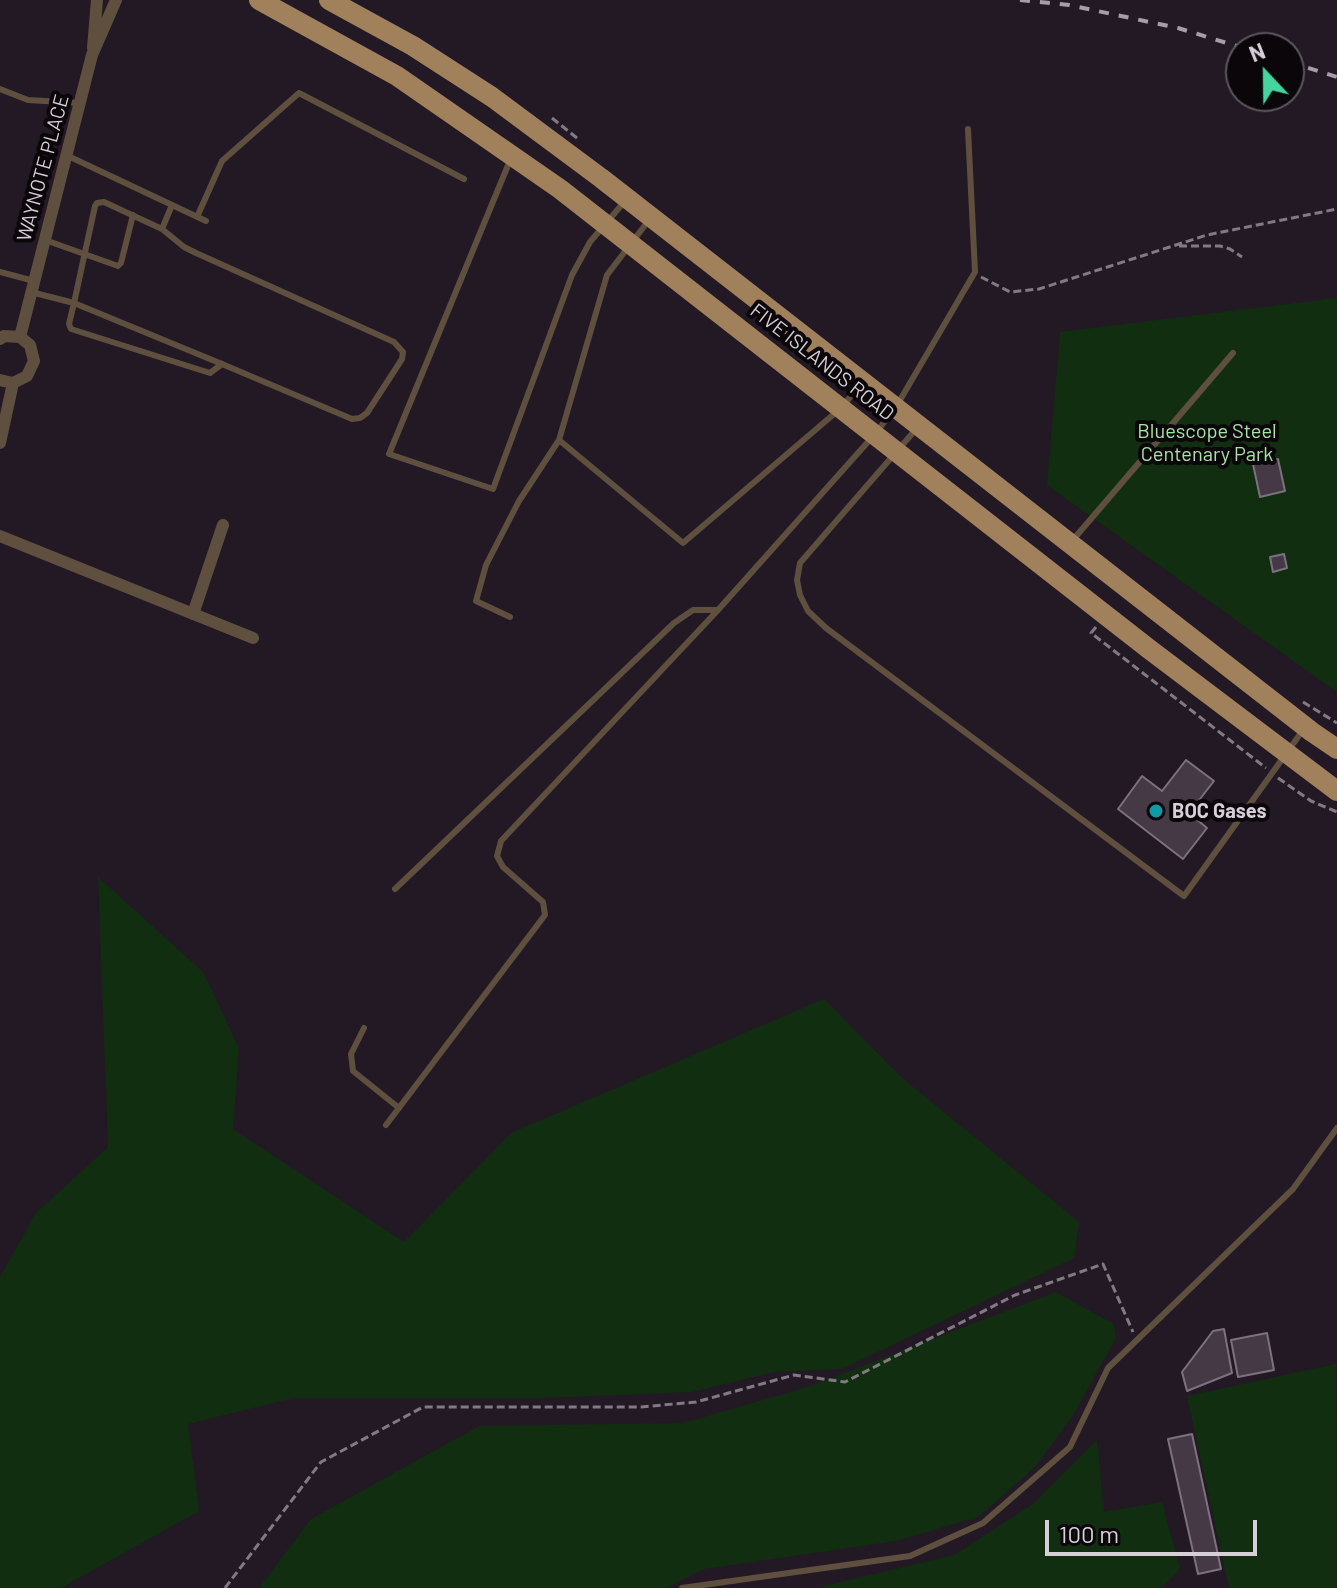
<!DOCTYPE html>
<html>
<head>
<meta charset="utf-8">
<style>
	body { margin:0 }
	#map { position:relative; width:1337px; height:1588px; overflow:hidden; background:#231924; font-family:Barlow,sans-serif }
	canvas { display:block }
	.north { position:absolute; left:1225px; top:32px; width:80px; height:80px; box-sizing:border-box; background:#0a060a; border:2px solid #5c565c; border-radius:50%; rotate:338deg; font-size:22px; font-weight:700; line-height:32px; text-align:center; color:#d6cfd7 }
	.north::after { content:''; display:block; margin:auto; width:28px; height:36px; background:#43d4a0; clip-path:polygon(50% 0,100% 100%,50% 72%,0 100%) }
	.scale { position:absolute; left:1045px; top:1520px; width:212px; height:36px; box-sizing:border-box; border:4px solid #d6cfd7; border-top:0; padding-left:10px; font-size:24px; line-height:28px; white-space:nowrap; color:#d6cfd7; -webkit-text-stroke:6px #0a060a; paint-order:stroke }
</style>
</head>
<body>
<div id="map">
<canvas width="1337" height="1588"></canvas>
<div class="north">N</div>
<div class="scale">100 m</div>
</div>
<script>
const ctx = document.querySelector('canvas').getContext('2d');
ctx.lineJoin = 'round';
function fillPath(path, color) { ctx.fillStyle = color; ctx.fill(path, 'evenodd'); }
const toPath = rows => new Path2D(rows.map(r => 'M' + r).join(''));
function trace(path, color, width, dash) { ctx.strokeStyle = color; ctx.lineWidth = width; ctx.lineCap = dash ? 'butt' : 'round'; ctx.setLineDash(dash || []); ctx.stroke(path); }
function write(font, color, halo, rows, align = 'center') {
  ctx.font = font + ' Barlow,sans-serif'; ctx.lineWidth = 8; ctx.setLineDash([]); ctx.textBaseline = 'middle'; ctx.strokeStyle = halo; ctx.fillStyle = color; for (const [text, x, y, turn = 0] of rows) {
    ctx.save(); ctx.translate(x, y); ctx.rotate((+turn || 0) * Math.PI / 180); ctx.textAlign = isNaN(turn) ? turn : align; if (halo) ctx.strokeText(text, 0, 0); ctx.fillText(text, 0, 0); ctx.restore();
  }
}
const green = toPath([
	[1337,298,1337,692,1047,485,1060,332],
	[98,877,203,972,239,1048,233,1129,404,1242,511,1133,824,999,902,1078,1079,1222,1074,1258,842,1369,774,1372,692,1392,543,1398,294,1398,188,1424,199,1511,61,1588,0,1588,0,1277,36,1213,108,1147],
	[1056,1292,1114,1324,1116,1338,1072,1417,1035,1467,978,1517,896,1541,704,1569,666,1588,259,1588,311,1519,479,1426,683,1423,808,1387],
	[1336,1364,1337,1588,1229,1588,1187,1396],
	[1097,1440,1104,1512,1162,1502,1180,1569,1161,1588,816,1588,954,1555,1033,1504]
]);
const building = toPath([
	[1278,459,1285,491,1260,497,1253,464,1278,459],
	[1284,554,1287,568,1273,572,1270,557,1284,554],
	[1186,760,1214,781,1189,813,1207,828,1183,859,1118,809,1142,776,1162,791,1186,760],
	[1224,1329,1232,1373,1187,1391,1182,1372,1213,1331,1224,1329],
	[1267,1333,1274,1370,1238,1377,1231,1340,1267,1333],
	[1192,1434,1221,1569,1198,1574,1168,1439,1192,1434]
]);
const path = toPath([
	[552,118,577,138],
	[1179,246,1220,246,1230,249,1242,257],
	[981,277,1010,292,1039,289,1207,235,1337,209],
	[1096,627,1091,633,1266,768],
	[1303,702,1337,723],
	[1278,778,1311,801,1337,812],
	[225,1588,321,1462,423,1407,641,1407,696,1402,794,1375,845,1382,1015,1295,1103,1264,1133,1332]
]);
const lane = toPath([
	[0,89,28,100,80,103],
	[66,155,206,221],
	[511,158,389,454,493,489,572,275,590,242,625,201],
	[197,217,222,161,299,93,464,179],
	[649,220,607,275,559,440,683,543,841,408,861,384],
	[162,229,172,205],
	[45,240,118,266,121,263,133,215],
	[0,272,34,281],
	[31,292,74,303,222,364,352,419,360,418,367,413,402,359,403,352,394,342,196,253,184,247,162,229,104,202,97,203,95,206,74,303,69,324,71,329,210,373,222,364],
	[917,428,800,563,797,580,800,595,808,611,826,628,1184,896,1303,730],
	[1072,541,1233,353],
	[510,617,476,601,486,565,519,501,559,440],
	[395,889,674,623,693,610,718,610],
	[364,1028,351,1054,353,1071,399,1108],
	[386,1125,545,915,543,902,503,867,497,856,501,841,718,610,875,434,896,407,975,272,968,129],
	[682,1588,910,1556,983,1523,1070,1447,1108,1368,1293,1189,1337,1128]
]);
const street = toPath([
	[93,48,97,0],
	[20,337,92,55,116,0],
	[0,339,4,336,20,337,30,345,34,361,27,376,13,383,0,380],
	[0,443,13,383],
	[0,536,253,638],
	[193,614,223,525]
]);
const primary = toPath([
	[259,0,397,76,560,189,1149,649,1337,791],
	[329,0,413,46,492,97,601,178,1312,732,1337,749]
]);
const rail = toPath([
	[1020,0,1069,5,1178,28,1243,48],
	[1289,62,1337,77]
]);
const markers = [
	[1156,811,8,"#0f9aa8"]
];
const streetNames = [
	["WAYNOTE PLACE",43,168,-75],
	["FIVE ISLANDS ROAD",822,362,38]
];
const parkNames = [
	["Bluescope Steel",1207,431],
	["Centenary Park",1207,454]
];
const poiNames = [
	["BOC Gases",1172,811]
];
fillPath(green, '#112e10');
fillPath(building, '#453946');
trace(building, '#7d707f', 2);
trace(path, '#827a83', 3, [8, 4]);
trace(lane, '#5f4f3e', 6);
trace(street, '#5f4f3e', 12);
trace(primary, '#a1805c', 20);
trace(rail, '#a59ea6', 4, [10, 10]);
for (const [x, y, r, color] of markers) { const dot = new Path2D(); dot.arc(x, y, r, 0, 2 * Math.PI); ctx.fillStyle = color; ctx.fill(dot); trace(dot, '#0a060a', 3); }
write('20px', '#d6cfd7', '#0a060a', streetNames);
write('20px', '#a7e3a3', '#0a060a', parkNames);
write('bold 20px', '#d6cfd7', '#0a060a', poiNames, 'left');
</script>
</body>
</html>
